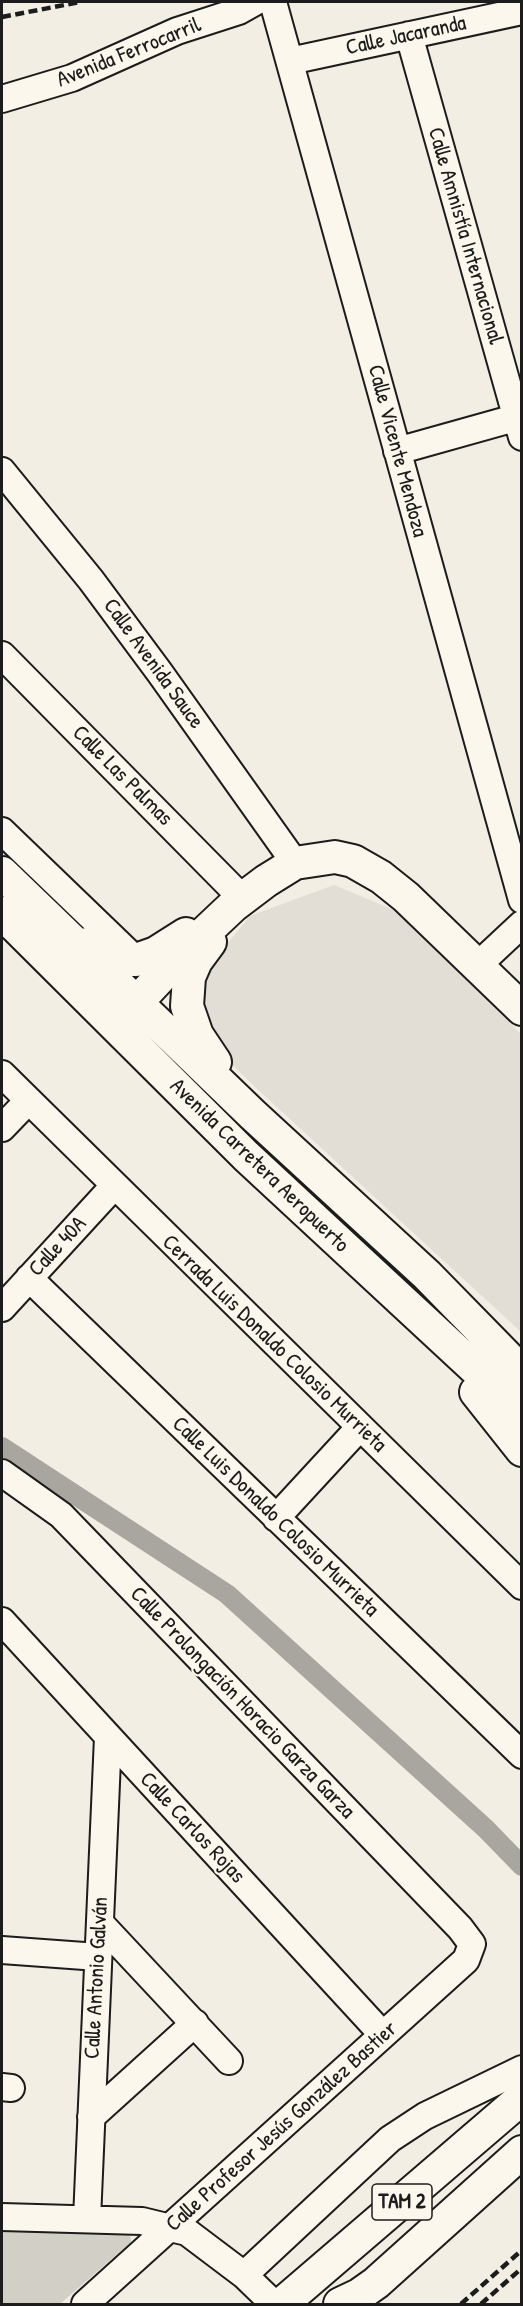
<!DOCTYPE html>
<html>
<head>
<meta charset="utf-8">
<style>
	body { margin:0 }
	#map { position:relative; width:523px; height:2306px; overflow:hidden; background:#f2eee4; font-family:"Patrick Hand",sans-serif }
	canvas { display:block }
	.frame { position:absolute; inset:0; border:3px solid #1c1c1c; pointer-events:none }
</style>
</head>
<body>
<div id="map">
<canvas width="523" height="2306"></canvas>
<div class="frame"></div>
</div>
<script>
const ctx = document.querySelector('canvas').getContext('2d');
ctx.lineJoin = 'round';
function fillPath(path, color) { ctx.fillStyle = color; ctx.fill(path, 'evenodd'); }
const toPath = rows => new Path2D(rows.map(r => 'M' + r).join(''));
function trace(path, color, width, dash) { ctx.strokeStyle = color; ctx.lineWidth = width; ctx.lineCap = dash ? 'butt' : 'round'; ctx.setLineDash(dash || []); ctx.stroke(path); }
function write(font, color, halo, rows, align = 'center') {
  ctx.font = font + ' "Patrick Hand",sans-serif'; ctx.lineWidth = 4.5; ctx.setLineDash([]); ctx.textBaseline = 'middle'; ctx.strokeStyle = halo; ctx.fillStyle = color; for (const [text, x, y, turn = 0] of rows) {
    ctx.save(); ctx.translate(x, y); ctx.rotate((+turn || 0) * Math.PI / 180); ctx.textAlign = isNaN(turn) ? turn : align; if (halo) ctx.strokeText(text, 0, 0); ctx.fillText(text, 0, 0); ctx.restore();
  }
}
const built = toPath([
	[334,885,394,910,521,1034,521,1332,253,1085,218,1051,199,1014,203,973,250,916]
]);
const green = toPath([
	[2,2228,130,2230,131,2242,60,2304,2,2304]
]);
const canal = toPath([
	[2,1447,227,1594,486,1829,522,1866]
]);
const minor = toPath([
	[273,2,522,900],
	[409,35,522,437],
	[290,61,522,11],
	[2,99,72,78,177,31,239,11,255,2],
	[397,451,522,416],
	[2,471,91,580,160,673,295,863],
	[2,655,242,898],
	[2,831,136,960],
	[477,966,522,924],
	[2,1074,522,1586],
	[2,1128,28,1101],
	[29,1278,522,1755],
	[2,1308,114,1186],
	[2,1473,61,1515,460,1928,472,1944,466,1960,85,2304],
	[276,1518,360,1427],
	[2,1621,383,2035],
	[100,1923,229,2061],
	[2,1950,98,1957],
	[2,2087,11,2088],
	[91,2117,195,2023],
	[2,2217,142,2221,187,2232,244,2275,274,2304],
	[87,2219,108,1737],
	[244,2275,390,2139,425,2116,522,2069]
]);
const major = toPath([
	[2,873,252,1114,427,1275,522,1372],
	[2,913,246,1156,522,1412],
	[210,942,196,961,189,977,187,1006,197,1035,215,1062],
	[87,944,102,953,120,959,136,960,156,953,186,934],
	[143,1020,137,1002,180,956,233,906,266,881,295,863,335,857,353,861,381,877,406,897,522,1009],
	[476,1392,522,1450],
	[282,2304,522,2098],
	[340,2304,359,2295,376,2283,522,2152]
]);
const rail = toPath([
	[2,17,80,2],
	[461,2304,522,2250],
	[481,2304,522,2268]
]);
const shields = [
	[402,2202,60]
];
const shieldNames = [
	["TAM 2",402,2202]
];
const streetNames = [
	["Calle Jacaranda",406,36,-12],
	["Avenida Ferrocarril",129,53,-22],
	["Calle Amnistía Internacional",465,236,74],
	["Calle Vicente Mendoza",397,451,75],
	["Calle Avenida Sauce",153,664,54],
	["Calle Las Palmas",122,776,45],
	["Avenida Carretera Aeropuerto",259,1166,44],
	["Calle 40A",58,1247,-47],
	["Cerrada Luis Donaldo Colosio Murrieta",274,1344,44],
	["Calle Luis Donaldo Colosio Murrieta",275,1517,44],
	["Calle Prolongación Horacio Garza Garza",242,1703,46],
	["Calle Carlos Rojas",192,1828,47],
	["Calle Antonio Galván",97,1978,-87],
	["Calle Profesor Jesús González Bastier",282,2127,-42]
];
fillPath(built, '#e2ded5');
fillPath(green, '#d2cfc6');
trace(canal, '#a9a6a0', 20);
trace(minor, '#1c1c1c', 30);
trace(major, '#1c1c1c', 36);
trace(minor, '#fbf7ec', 26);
trace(major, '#fbf7ec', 32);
trace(rail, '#1c1c1c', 4.5, [9, 4.5]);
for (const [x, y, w] of shields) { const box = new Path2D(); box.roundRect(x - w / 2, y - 18, w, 36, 4.5); ctx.fillStyle = '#fbf7ec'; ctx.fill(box); trace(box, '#1c1c1c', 1.5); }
write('bold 21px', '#1c1c1c', null, shieldNames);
write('22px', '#1c1c1c', '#fbf7ec', streetNames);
</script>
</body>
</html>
